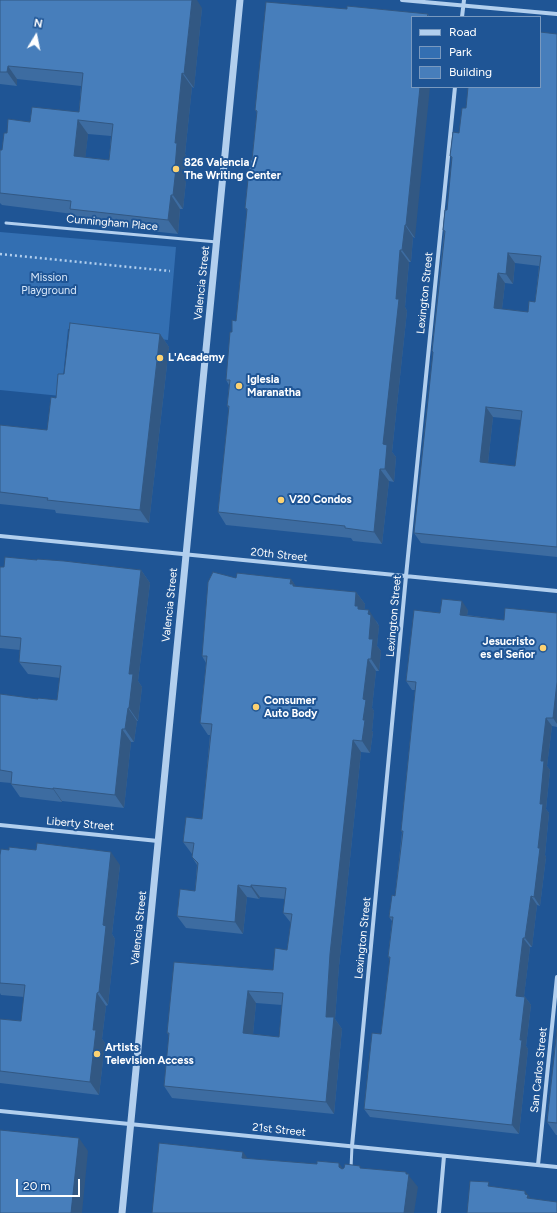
<!DOCTYPE html>
<html>
<head>
<meta charset="utf-8">
<style>
	body { margin:0 }
	#map { position:relative; width:557px; height:1213px; overflow:hidden; background:#1f5595; font-family:Figtree,sans-serif }
	canvas { display:block }
	.legend { position:absolute; left:411px; top:16px; width:130px; height:72px; box-sizing:border-box; background:#1f5595; border:1px solid #7999bf; margin:0; padding:5px 7px; list-style:none; font-size:12px; color:#fff }
	.legend li { display:flex; align-items:center; gap:8px; height:20px }
	.legend b { width:20px; border:1px solid #7999bf }
	.north { position:absolute; left:16px; top:16px; width:40px; height:40px; -webkit-text-stroke:3px #1f5595; paint-order:stroke; rotate:10deg; font-size:11px; font-weight:700; line-height:16px; text-align:center; color:#fff }
	.north::after { content:''; display:block; margin:auto; width:14px; height:18px; background:#fff; clip-path:polygon(50% 0,100% 100%,50% 72%,0 100%) }
	.scale { position:absolute; left:16px; top:1179px; width:64px; height:18px; box-sizing:border-box; border:2px solid #fff; border-top:0; padding-left:5px; font-size:12px; line-height:14px; white-space:nowrap; color:#fff; -webkit-text-stroke:3px #1f5595; paint-order:stroke }
</style>
</head>
<body>
<div id="map">
<canvas width="557" height="1213"></canvas>
<ul class="legend">
<li><b style="height:5px;background:#b2cfee"></b>Road</li>
<li><b style="height:11px;background:#336fb2"></b>Park</li>
<li><b style="height:11px;background:#477ebb"></b>Building</li>
</ul>
<div class="north">N</div>
<div class="scale">20 m</div>
</div>
<script>
const ctx = document.querySelector('canvas').getContext('2d');
ctx.lineJoin = 'round';
function fillPath(path, color) { ctx.fillStyle = color; ctx.fill(path, 'evenodd'); }
const toPath = rows => new Path2D(rows.map(r => 'M' + r).join(''));
function trace(path, color, width, dash) { ctx.strokeStyle = color; ctx.lineWidth = width; ctx.lineCap = dash ? 'butt' : 'round'; ctx.setLineDash(dash || []); ctx.stroke(path); }
function write(font, color, halo, rows, align = 'center') {
  ctx.font = font + ' Figtree,sans-serif'; ctx.lineWidth = 4; ctx.setLineDash([]); ctx.textBaseline = 'middle'; ctx.strokeStyle = halo; ctx.fillStyle = color; for (const [text, x, y, turn = 0] of rows) {
    ctx.save(); ctx.translate(x, y); ctx.rotate((+turn || 0) * Math.PI / 180); ctx.textAlign = isNaN(turn) ? turn : align; if (halo) ctx.strokeText(text, 0, 0); ctx.fillText(text, 0, 0); ctx.restore();
  }
}
const green = toPath([
	[0,232,176,247,168,340,68,329,61,396,0,390]
]);
const path = toPath([
	[0,254,170,271]
]);
const service = toPath([
	[6,223,217,242],
	[351,1168,352,1146]
]);
const minor = toPath([
	[402,0,557,14],
	[462,17,464,0],
	[0,536,557,591],
	[0,825,158,841],
	[0,1111,557,1167],
	[352,1146,406,576,455,87],
	[538,1165,557,977],
	[439,1213,444,1156]
]);
const tertiary = toPath([
	[122,1213,240,0]
]);
const wall = toPath([
	[0,0,202,8,194,88,192,87,185,154,187,157,185,179,186,181,183,209,180,209,178,234,79,223,73,214,2,205,0,203,0,150,2,150,7,133,30,122,79,112,81,86,17,79,17,86,0,84],
	[88,134,111,136,109,160,85,158],
	[347,9,428,14,429,17,412,17,415,238,413,237,411,262,409,262,405,307,407,311,392,452,396,457,394,482,389,481,382,544,353,541,351,538,226,525,218,512,229,409,227,406,229,385,226,380,232,332,236,321,247,211,245,208,252,160,257,113,255,110],
	[557,34,557,557,421,543,414,533,433,353,432,351,444,232,443,230,447,210,452,159,450,156,459,133,466,108],
	[515,263,539,266,535,302,528,312,502,309,505,283,513,284],
	[493,417,521,420,515,466,488,463],
	[160,334,169,347,149,523,56,513,55,510,0,504,0,425,47,430,56,398,64,374],
	[37,560,141,570,150,583,138,681,142,687,138,721,137,721,134,742,131,742,124,808,62,801,62,802,20,797,11,784,11,783,0,782,0,694,38,699,57,700,60,678,28,674,19,662,20,650,0,648,0,567,4,567],
	[236,578,291,579,296,587,356,592,365,604,364,610,377,622,379,626,377,646,381,651,379,671,376,671,372,708,374,711,372,731,373,732,370,753,361,752,339,966,335,1019,342,1029,334,1114,172,1098,164,1086,169,1035,167,1033,273,970,287,950,291,923,283,913,285,899,260,897,259,899,247,897,243,934,186,928,177,916,195,891,197,865,192,857,192,854,183,842,202,819,210,735,208,735,200,723,206,663,202,656],
	[256,1003,282,1005,279,1037,253,1034],
	[468,610,467,615,504,620,557,613,557,727,552,726,547,766,550,770,546,809,549,813,545,855,546,857,540,906,537,905,532,947,530,947,524,996,525,997,531,1005,526,1046,528,1049,519,1134,370,1117,364,1109,381,1034,390,959,388,957,392,921,389,917,395,896,402,832,401,831,415,690,412,690,406,681,440,613],
	[0,855,120,865,112,934,115,939,108,1005,106,1006,102,1039,105,1043,99,1095,0,1083,0,1019,21,1021,24,997,1,995,0,993],
	[557,1029,557,1135,556,1135,547,1122]
]);
const shadedWall = toPath([
	[192,0,197,0,202,8,194,88,184,74],
	[8,66,17,79,17,86,7,72],
	[182,73,192,87,185,154,187,157,185,179,186,181,183,209,173,195,175,168,175,143],
	[420,87,430,87,415,238,406,225],
	[78,120,88,134,84,170,74,156],
	[171,195,180,209,178,234,168,220],
	[405,225,413,237,411,262,402,250],
	[400,250,409,262,405,307,407,311,392,452,396,457,394,482,385,469,383,444],
	[508,253,515,263,513,284,506,274],
	[498,273,505,283,501,318,494,308],
	[160,334,169,347,149,523,140,510],
	[486,407,493,417,487,472,480,462],
	[380,469,389,481,382,544,374,532],
	[141,570,150,583,138,681,142,687,138,721,129,708,129,674],
	[291,579,299,591,290,584],
	[356,592,365,604,364,615,355,606],
	[462,601,468,610,466,623,460,615],
	[369,610,379,626,377,646,381,651,379,671,371,659,369,639],
	[368,659,376,671,372,708,374,711,372,731,373,732,370,753,362,741,363,720,363,699],
	[557,682,557,724,553,718],
	[128,708,137,721,134,742,125,729],
	[546,718,552,726,547,766,550,770,546,809,549,813,545,855,546,857,540,906,534,897,538,848,541,761],
	[122,729,131,742,124,808,115,795],
	[353,740,361,752,339,966,335,1019,342,1029,334,1114,326,1102,326,1017,330,954],
	[53,788,62,801,62,802,53,789],
	[111,852,120,865,112,934,115,939,108,1005,99,992,103,925],
	[238,885,247,897,243,934,235,922],
	[251,885,260,897,259,899,251,887],
	[531,896,537,905,532,947,525,938],
	[523,938,530,947,523,1005,516,996],
	[248,991,256,1003,252,1045,243,1033],
	[97,993,106,1006,102,1039,105,1043,99,1095,90,1082,93,1030],
	[525,997,531,1005,526,1046,528,1049,519,1134,512,1125,520,1040],
	[79,1138,88,1151,82,1213,71,1213],
	[243,1152,252,1164,242,1158],
	[339,1163,348,1176,339,1167],
	[406,1172,418,1187,414,1213,404,1213],
	[525,1191,533,1201,527,1198,525,1194]
]);
const building = toPath([
	[0,0,192,0,184,74,182,73,175,143,177,143,175,168,176,168,173,195,171,195,168,220,70,209,71,201,0,193,0,150,2,150,4,133,7,133,8,119,30,122,32,107,79,112,83,73,8,66,7,72,0,72,0,0],
	[78,120,113,124,109,160,74,156,78,120],
	[266,2,347,9,347,6,428,14,427,17,412,17,412,87,420,87,406,225,405,225,402,250,400,250,396,299,399,299,383,444,387,445,385,469,380,469,374,532,345,528,345,526,218,512,229,406,227,406,230,380,226,380,230,332,232,332,232,320,236,321,239,291,247,209,245,208,250,160,252,160,257,111,255,110,266,2],
	[540,32,557,34,557,547,414,533,433,352,432,351,445,231,443,230,445,210,447,210,452,157,450,156,453,132,459,133,462,108,466,108,468,87,540,87,540,32],
	[508,253,541,256,535,302,529,301,528,312,494,308,498,273,506,274,508,253],
	[486,407,522,411,515,466,480,462,486,407],
	[70,323,160,334,140,510,47,500,48,498,0,492,0,425,47,430,51,397,56,398,58,374,64,374,70,323],
	[5,557,37,560,37,559,64,561,141,570,129,674,133,674,129,708,128,708,125,729,122,729,115,795,53,788,53,789,11,784,12,772,0,770,0,694,38,699,38,698,57,700,61,666,19,662,21,638,0,636,0,567,4,567,5,557],
	[213,572,236,578,237,573,291,579,290,584,293,584,293,586,356,592,355,606,358,606,358,609,369,610,368,614,371,615,369,639,373,639,371,659,368,659,363,699,366,700,363,720,365,720,362,741,353,740,330,954,326,1017,334,1017,326,1102,164,1086,169,1033,167,1033,174,962,273,970,275,948,287,950,292,914,283,913,286,888,251,885,251,887,238,885,235,922,177,916,180,889,195,891,198,863,192,857,194,843,183,842,186,817,202,819,207,770,212,724,200,723,207,656,202,656,208,582,213,572],
	[248,991,283,993,279,1037,243,1033,248,991],
	[442,599,462,601,460,615,504,620,505,608,557,613,557,682,553,718,546,718,541,761,544,761,540,804,543,804,538,848,540,848,534,897,531,896,525,938,523,938,516,996,525,997,520,1040,522,1040,512,1125,364,1109,372,1033,381,1034,390,957,388,957,393,917,389,917,392,895,395,896,403,831,401,831,416,682,406,681,414,610,440,613,442,599],
	[37,843,111,852,103,925,106,926,99,992,97,993,93,1030,96,1030,90,1082,0,1071,0,1019,21,1021,25,985,0,983,0,855,1,849,9,850,9,847,36,850,37,843],
	[557,1029,557,1123,547,1122,557,1029],
	[0,1130,79,1138,71,1213,0,1213,0,1130],
	[159,1143,243,1152,242,1158,317,1164,317,1161,339,1163,339,1167,342,1169,344,1168,345,1164,360,1166,360,1168,406,1172,406,1174,409,1174,404,1213,152,1213,159,1143],
	[470,1181,489,1182,488,1186,525,1191,525,1194,528,1195,527,1198,557,1202,557,1213,467,1213,470,1181]
]);
const markers = [
	[176,169,4,"#fcd272"],
	[160,358,4,"#fcd272"],
	[239,386,4,"#fcd272"],
	[281,500,4,"#fcd272"],
	[543,648,4,"#fcd272"],
	[256,707,4,"#fcd272"],
	[97,1054,4,"#fcd272"]
];
const poiNames = [
	["826 Valencia /",184,163],
	["The Writing Center",184,176],
	["L'Academy",168,358],
	["Iglesia",247,380],
	["Maranatha",247,393],
	["V20 Condos",289,500],
	["Jesucristo",535,642,"right"],
	["es el Señor",535,655,"right"],
	["Consumer",264,701],
	["Auto Body",264,714],
	["Artists",105,1048],
	["Television Access",105,1061]
];
const streetNames = [
	["Cunningham Place",112,223,5],
	["Valencia Street",202,283,-84],
	["Lexington Street",425,293,-84],
	["20th Street",279,555,6],
	["Valencia Street",170,605,-84],
	["Lexington Street",394,616,-85],
	["Liberty Street",80,824,5],
	["Valencia Street",139,928,-84],
	["Lexington Street",363,938,-84],
	["San Carlos Street",539,1070,-84],
	["21st Street",279,1130,6]
];
const parkNames = [
	["Mission",49,278],
	["Playground",49,291]
];
fillPath(green, '#336fb2');
trace(path, '#b2cfee', 2.5, [2, 3]);
trace(service, '#b2cfee', 3);
trace(minor, '#b2cfee', 4);
trace(tertiary, '#b2cfee', 7);
fillPath(wall, '#3d6ca1');
fillPath(shadedWall, '#325883');
fillPath(building, '#477ebb');
trace(building, '#325883', 1);
for (const [x, y, r, color] of markers) { const dot = new Path2D(); dot.arc(x, y, r, 0, 2 * Math.PI); ctx.fillStyle = color; ctx.fill(dot); trace(dot, '#1f5595', 1.5); }
write('bold 11px', '#fff', '#1f5595', poiNames, 'left');
write('11px', '#fff', '#1f5595', streetNames);
write('11px', '#d8e8fa', '#1f5595', parkNames);
</script>
</body>
</html>
